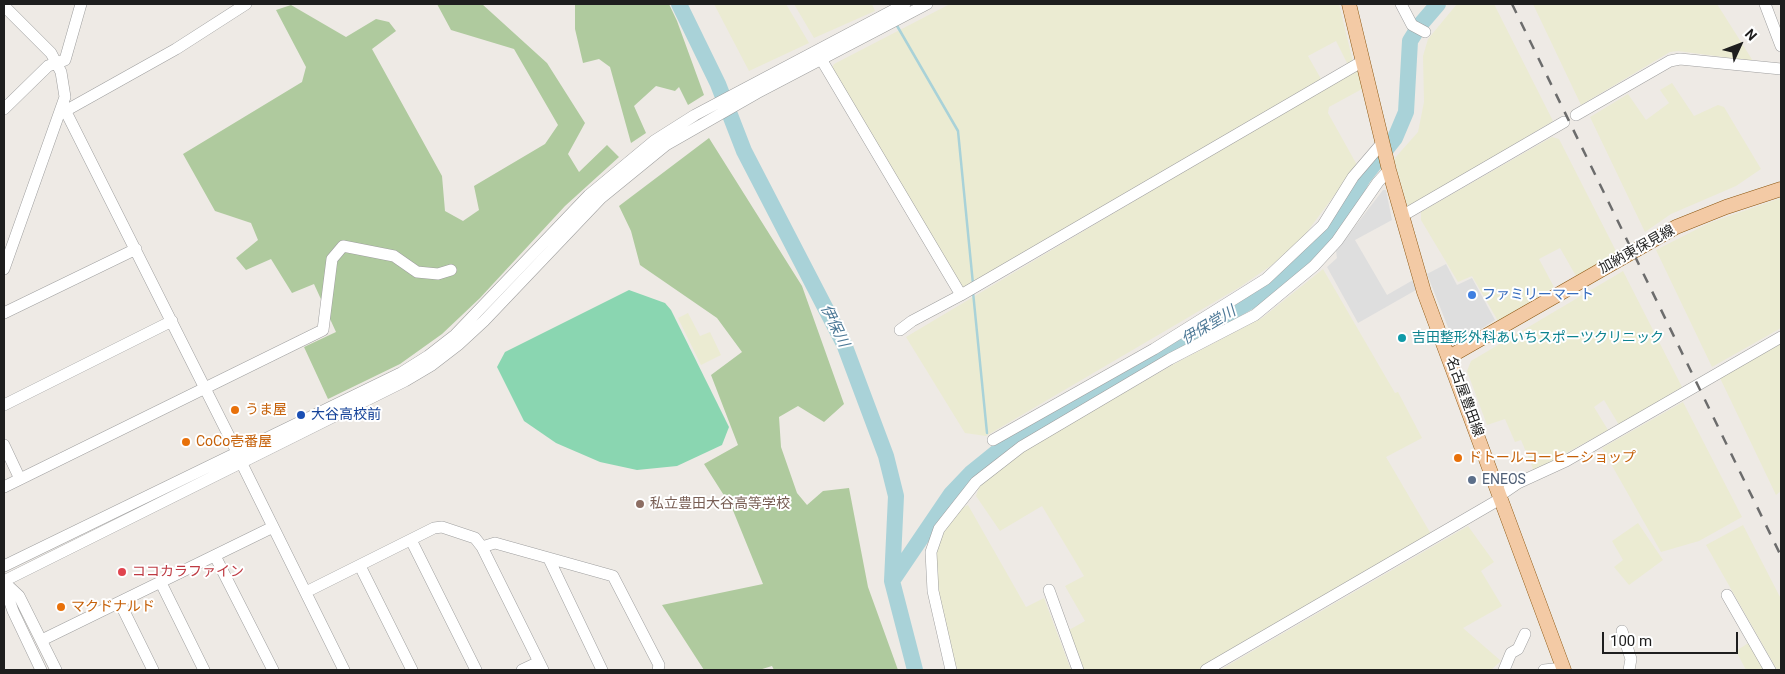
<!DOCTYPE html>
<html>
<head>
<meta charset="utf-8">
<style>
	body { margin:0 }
	#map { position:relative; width:1785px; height:674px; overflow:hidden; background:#eeeae5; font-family:Roboto,sans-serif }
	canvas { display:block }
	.frame { position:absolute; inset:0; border:5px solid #1e1e1e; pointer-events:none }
	.north { position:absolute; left:1715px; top:20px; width:50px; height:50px; -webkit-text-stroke:4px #fff; paint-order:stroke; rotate:47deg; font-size:14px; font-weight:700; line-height:20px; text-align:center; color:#1e1e1e }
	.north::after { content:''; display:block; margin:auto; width:18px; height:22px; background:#1e1e1e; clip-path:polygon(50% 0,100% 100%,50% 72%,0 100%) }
	.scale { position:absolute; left:1602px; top:632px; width:136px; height:22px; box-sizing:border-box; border:2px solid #1e1e1e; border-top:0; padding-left:6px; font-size:15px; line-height:18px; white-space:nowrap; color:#1e1e1e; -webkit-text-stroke:4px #fff; paint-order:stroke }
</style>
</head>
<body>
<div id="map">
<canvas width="1785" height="674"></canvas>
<div class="frame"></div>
<div class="north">N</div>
<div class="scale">100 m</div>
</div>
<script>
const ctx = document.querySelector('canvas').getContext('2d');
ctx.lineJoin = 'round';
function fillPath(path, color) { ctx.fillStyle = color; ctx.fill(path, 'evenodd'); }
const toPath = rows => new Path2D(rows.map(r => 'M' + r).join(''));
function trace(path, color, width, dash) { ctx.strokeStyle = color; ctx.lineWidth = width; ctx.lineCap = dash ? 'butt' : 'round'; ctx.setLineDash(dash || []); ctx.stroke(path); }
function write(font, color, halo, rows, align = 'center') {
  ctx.font = font + ' Roboto,"Noto Sans JP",sans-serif'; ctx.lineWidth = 4; ctx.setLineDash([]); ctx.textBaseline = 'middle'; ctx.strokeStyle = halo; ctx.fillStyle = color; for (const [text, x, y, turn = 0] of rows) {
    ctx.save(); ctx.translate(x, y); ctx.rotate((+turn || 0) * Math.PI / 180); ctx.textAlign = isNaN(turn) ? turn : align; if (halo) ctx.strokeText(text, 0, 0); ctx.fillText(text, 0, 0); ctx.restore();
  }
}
const farmland = toPath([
	[714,4,786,4,809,43,749,71],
	[794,4,872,4,875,11,814,38],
	[950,4,1339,4,1353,62,1348,65,1336,41,1308,56,1321,79,966,288,959,287,832,68,834,64],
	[1457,4,1494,4,1553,121,1408,208,1394,159,1418,132,1424,102,1423,56,1428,39],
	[1533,4,1717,4,1753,61,1678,51,1670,52,1581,105],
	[1357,68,1362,89,1329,107,1328,113,1357,165,1304,236,1272,265,1240,287,986,436,965,433,906,337],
	[1672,83,1694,116,1718,105,1724,107,1761,169,1736,186,1671,214,1645,232,1590,117,1628,94,1646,120,1669,103,1660,90],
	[1552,137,1559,139,1617,253,1576,276,1560,248,1539,259,1554,287,1498,321,1472,276,1458,282,1421,220,1421,212],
	[1781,198,1781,328,1712,367,1656,250,1709,223],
	[1323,269,1395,393,1398,392,1422,438,1386,457,1431,534,1198,670,1083,670,1069,630,1085,621,1065,586,1084,576,1042,506,1000,531,976,496,979,487,1010,460,1047,437,1174,364,1262,318],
	[1623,271,1682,387,1619,425,1604,400,1594,407,1608,430,1534,471,1521,440,1515,442,1505,419,1487,425,1467,371,1471,361],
	[688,313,700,336,710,332,721,355,701,365,678,318],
	[1781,343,1781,491,1776,495,1720,378],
	[1683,402,1742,517,1699,541,1661,552,1602,448],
	[968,505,1026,607,1044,598,1071,670,958,670,951,654,935,574,934,555,942,532,959,509],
	[1638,523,1663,560,1629,585,1614,567,1623,560,1612,541],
	[1743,525,1781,599,1781,670,1777,670,1706,545],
	[1468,526,1494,562,1481,571,1502,606,1463,628,1501,661,1491,670,1220,670],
	[1750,642,1765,670,1746,670,1736,651]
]);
const forest = toPath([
	[437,4,482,4,547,63,585,123,568,154,579,172,607,145,619,157,565,206,480,298,442,334,400,364,328,399,304,347,336,332,314,284,292,293,271,259,246,270,236,258,258,240,251,223,215,211,183,154,302,82,306,67,276,10,291,5,346,37,376,19,389,22,396,31,372,49,442,176,445,211,463,221,479,210,474,186,545,144,558,125,514,49,451,30],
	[575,4,669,4,677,21,704,95,688,105,679,87,675,91,656,86,634,106,646,133,631,143,610,67,599,59,583,63,575,29],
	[709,138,802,286,844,404,824,422,798,406,779,417,781,447,797,493,807,505,823,491,849,488,868,587,898,670,774,670,772,666,759,670,704,670,662,605,763,584,732,508,704,464,738,445,711,375,742,352,717,318,640,265,631,231,619,206]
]);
const pitch = toPath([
	[629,290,665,303,671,310,729,427,722,445,677,466,637,470,600,462,556,443,524,421,497,367,505,352]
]);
const parking = toPath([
	[1383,190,1386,190,1392,220,1355,240,1387,295,1413,280,1416,290,1358,323,1327,267,1337,258,1336,251],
	[1446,264,1457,285,1472,278,1495,320,1461,342,1453,340,1427,274]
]);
const stream = toPath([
	[896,24,958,131,973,284],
	[973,292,987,433]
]);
const river = toPath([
	[679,4,718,84,744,151,844,344,886,456,896,496,892,581,915,670],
	[892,581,951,494,971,473,997,452,1108,383,1254,299,1281,282,1314,251,1346,209,1363,178,1395,138,1406,112,1410,41,1420,25,1438,4]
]);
const minor = toPath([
	[1401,4,1412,25,1425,32],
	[1765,4,1781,46],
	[4,6,51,53,61,72,65,97,4,269],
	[821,59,961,295],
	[63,106,237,452],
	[4,109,48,66,65,60,81,4],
	[67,110,176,49,246,4],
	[1576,115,1670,61,1680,59,1781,69],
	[1402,216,1564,122],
	[4,313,136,249],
	[900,330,912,321,961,295,1363,61],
	[4,405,172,321],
	[993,440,1154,349,1266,279,1323,225,1353,177,1383,142],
	[4,445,20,479],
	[241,462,344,670],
	[4,487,323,330,332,259,343,246,394,256,417,272,438,274,451,270],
	[1499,496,1518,483,1566,461,1781,337],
	[411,540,476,670],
	[482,547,495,543,613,576,659,665,658,670],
	[215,556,273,670],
	[549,559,602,670],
	[4,566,401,373,428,356,455,335,589,195,654,141,695,115,905,4],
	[360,566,412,670],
	[4,581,405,381,432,365,458,345,484,321,601,198,666,145,757,93,927,4],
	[4,582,19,596,56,670],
	[161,583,204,670],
	[4,585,13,611,41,670],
	[1049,590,1078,670],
	[306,592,434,528,442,527,475,538,482,547,543,670],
	[1727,595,1770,670],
	[120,603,153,670],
	[1622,631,1631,659,1629,670],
	[42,640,273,527],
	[522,670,539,662],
	[951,670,933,591,931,552,939,529,976,482,1021,447,1170,359,1255,315,1314,266,1337,241,1378,182,1389,170],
	[1206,670,1500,499],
	[1504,670,1511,653,1518,649,1525,634],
	[1544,670,1563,668]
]);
const major = toPath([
	[1349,4,1389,170,1424,292,1564,670],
	[1449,357,1676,227,1726,207,1781,189]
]);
const rail = toPath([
	[1512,4,1781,556]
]);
const markers = [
	[1472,295,5,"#3f7fe0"],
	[1402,338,5,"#0f9aa8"],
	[235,410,5,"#e8710a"],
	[301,415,5,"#1a4fb4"],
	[186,442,5,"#e8710a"],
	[1458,458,5,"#e8710a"],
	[1472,480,5,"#5c6f8a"],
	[640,504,5,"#8d6e63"],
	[122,572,5,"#e0444e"],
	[61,607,5,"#e8710a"]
];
const streetNames = [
	["加納東保見線",1637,250,-29],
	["名古屋豊田線",1464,397,70]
];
const shopNames = [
	["ファミリーマート",1482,295]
];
const cultureNames = [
	["吉田整形外科あいちスポーツクリニック",1412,338]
];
const foodNames = [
	["うま屋",245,410],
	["CoCo壱番屋",196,442],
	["ドトールコーヒーショップ",1468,458],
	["マクドナルド",71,607]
];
const transitNames = [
	["大谷高校前",311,415]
];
const serviceNames = [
	["ENEOS",1482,480]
];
const educationNames = [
	["私立豊田大谷高等学校",650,504]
];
const healthNames = [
	["ココカラファイン",132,572]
];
const waterNames = [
	["伊保川",834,326,64],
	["伊保堂川",1209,326,-31]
];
fillPath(farmland, '#ebebd2');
fillPath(forest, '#afca9e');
fillPath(pitch, '#8ad6b1');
fillPath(parking, '#dedede');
trace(stream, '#a9d2d8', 2.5);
trace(river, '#a9d2d8', 16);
trace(minor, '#9f9f9f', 12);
trace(major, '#8b550e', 15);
trace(minor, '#fff', 11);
trace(major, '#f3caa5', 14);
trace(rail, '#6c6c6c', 2.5, [10, 10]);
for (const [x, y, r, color] of markers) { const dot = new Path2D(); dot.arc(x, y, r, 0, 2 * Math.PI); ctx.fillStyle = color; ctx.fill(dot); trace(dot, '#fff', 2); }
write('14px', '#1e1e1e', '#fff', streetNames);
write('14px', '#366cbe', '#fff', shopNames, 'left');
write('14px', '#0d838f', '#fff', cultureNames, 'left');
write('14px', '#c56008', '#fff', foodNames, 'left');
write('14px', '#164399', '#fff', transitNames, 'left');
write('14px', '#4e5e75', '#fff', serviceNames, 'left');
write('14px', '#785e54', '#fff', educationNames, 'left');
write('14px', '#be3a42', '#fff', healthNames, 'left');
write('italic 15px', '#4c7896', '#fff', waterNames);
</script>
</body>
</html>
